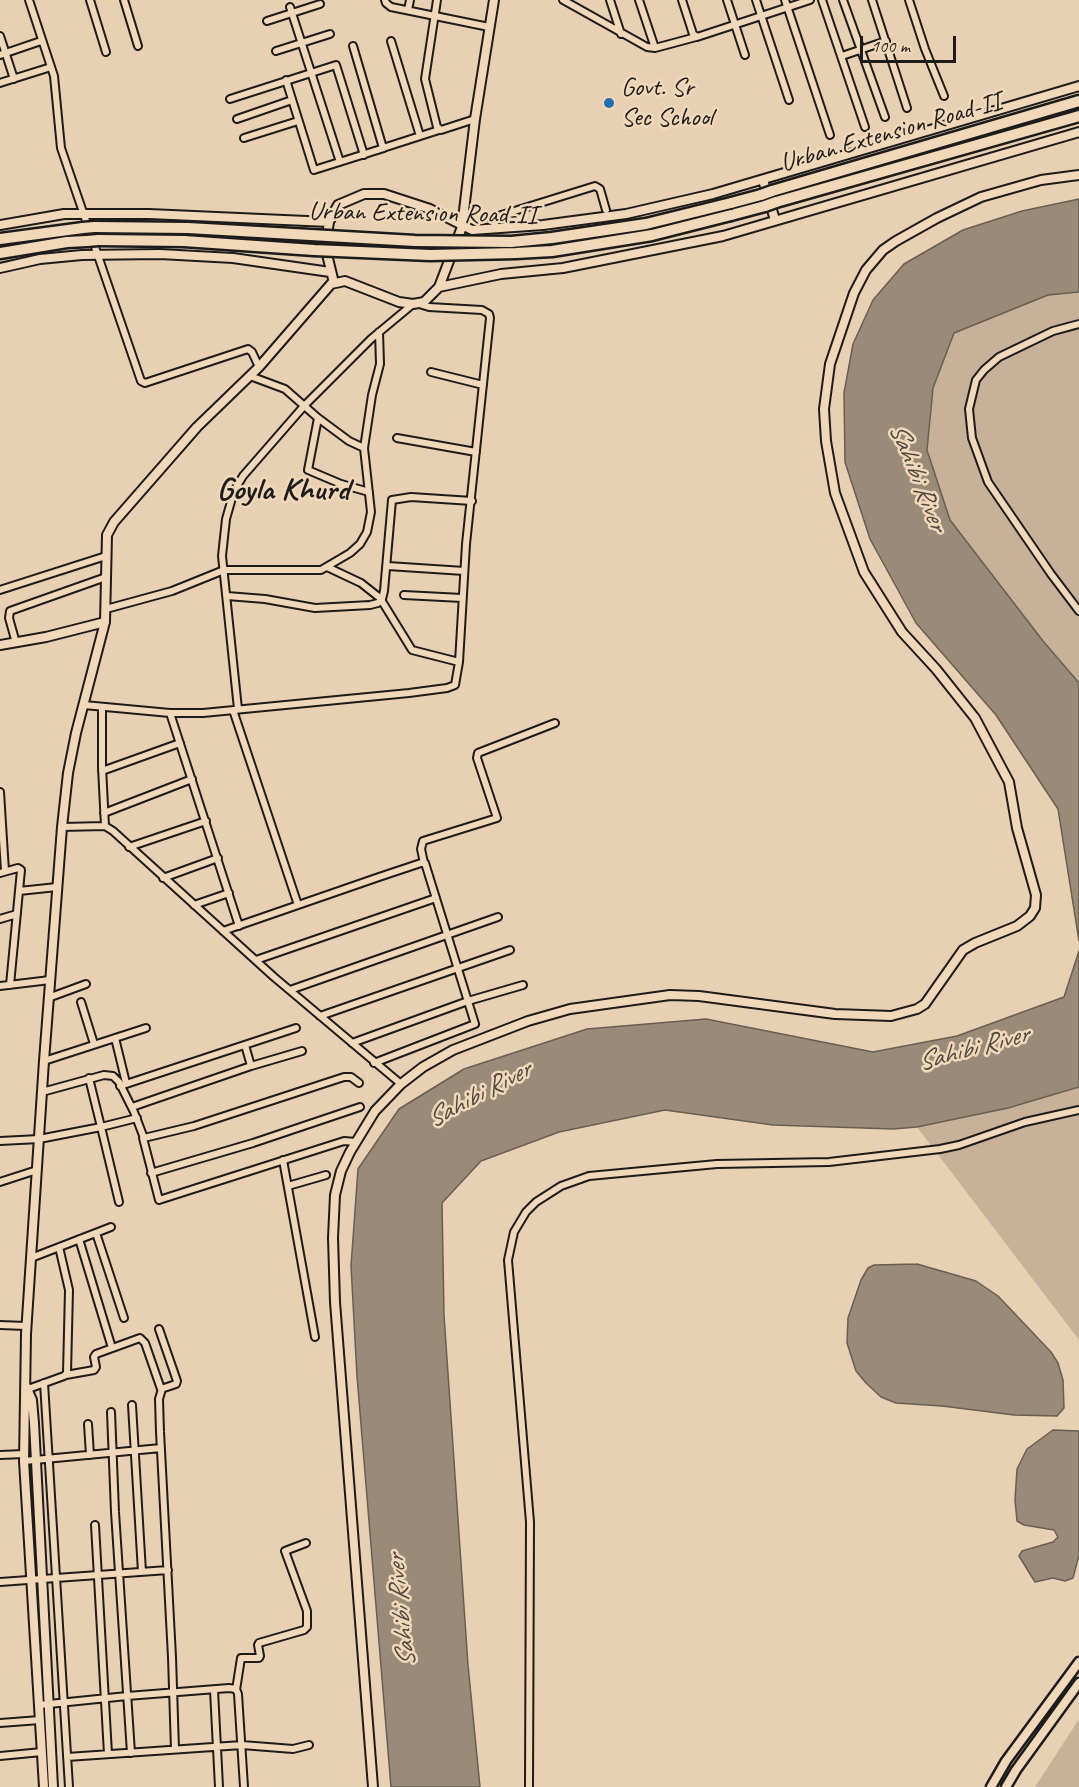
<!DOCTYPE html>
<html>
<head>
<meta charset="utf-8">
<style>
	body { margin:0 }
	#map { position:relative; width:1079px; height:1787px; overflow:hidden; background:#e8d0b2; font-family:Caveat,sans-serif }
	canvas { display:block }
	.scale { position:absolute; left:860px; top:36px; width:96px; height:27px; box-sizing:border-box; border:3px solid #1c1c1c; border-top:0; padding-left:8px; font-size:18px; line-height:21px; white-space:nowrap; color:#1c1c1c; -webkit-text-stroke:4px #f1d8b8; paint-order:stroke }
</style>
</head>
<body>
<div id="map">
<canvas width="1079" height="1787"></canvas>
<div class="scale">100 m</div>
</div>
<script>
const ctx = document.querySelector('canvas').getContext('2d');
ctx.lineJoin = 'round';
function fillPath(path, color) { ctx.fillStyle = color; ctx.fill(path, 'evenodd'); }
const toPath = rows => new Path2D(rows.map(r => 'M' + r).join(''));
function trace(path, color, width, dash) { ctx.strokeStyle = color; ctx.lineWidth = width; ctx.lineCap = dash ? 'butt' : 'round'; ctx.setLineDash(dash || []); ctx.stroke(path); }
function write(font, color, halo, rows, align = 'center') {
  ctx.font = font + ' Caveat,sans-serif'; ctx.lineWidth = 5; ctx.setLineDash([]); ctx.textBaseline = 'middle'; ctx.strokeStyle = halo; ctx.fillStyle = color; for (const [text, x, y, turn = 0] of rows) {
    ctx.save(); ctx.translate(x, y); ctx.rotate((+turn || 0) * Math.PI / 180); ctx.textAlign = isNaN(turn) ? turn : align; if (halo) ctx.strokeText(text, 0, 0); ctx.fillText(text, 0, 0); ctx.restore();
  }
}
const green = toPath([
	[1079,292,1079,683,1043,641,950,520,927,450,933,388,954,333,1048,295],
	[1079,1087,1079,1340,917,1127,1008,1108],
	[1079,1719,1079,1787,1035,1787]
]);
const water = toPath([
	[1079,199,1079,292,1048,295,954,333,933,388,927,450,950,520,1043,641,1079,683,1079,941,1058,809,996,715,916,623,870,539,845,462,844,393,853,344,873,300,904,264,963,230,1022,211,1079,199],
	[1079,951,1079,1087,1008,1108,917,1127,893,1129,773,1125,665,1110,559,1132,481,1161,442,1203,444,1315,468,1665,480,1787,391,1787,357,1376,351,1266,358,1169,399,1109,464,1069,587,1029,706,1019,873,1052,957,1036,1064,997,1079,951],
	[917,1264,976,1281,998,1296,1051,1352,1058,1363,1063,1380,1064,1408,1057,1416,1014,1415,942,1406,896,1403,881,1397,866,1383,856,1371,847,1343,848,1318,861,1280,868,1268,874,1265,917,1264],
	[1053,1430,1079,1431,1079,1555,1073,1578,1065,1581,1053,1578,1035,1582,1019,1556,1022,1551,1053,1542,1058,1537,1054,1530,1024,1525,1017,1521,1015,1500,1017,1469,1027,1449,1053,1430]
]);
const minor = toPath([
	[29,0,54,76,61,148,141,381,145,383,248,349,252,352,259,367],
	[90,0,106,52],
	[124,0,138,46],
	[385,0,386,3,391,7,489,27],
	[437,0,425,79,437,127,441,130,475,119],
	[563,0,647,47,655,48,696,37],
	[610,0,621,34],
	[639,0,655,48],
	[682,0,693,34,697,37,810,0],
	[727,0,745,55],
	[756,0,789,100],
	[785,0,830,135],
	[822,0,865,127],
	[843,0,885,117],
	[872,0,907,108],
	[909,0,925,49,944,96],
	[290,7,340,162],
	[408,10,410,0],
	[267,21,320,4],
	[0,36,14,79],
	[391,41,420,136],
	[353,46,383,148,439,130],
	[276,51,330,34],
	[0,55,41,41],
	[842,56,886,41],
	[286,80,314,170,384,148],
	[0,83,51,67],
	[230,99,336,65,364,155],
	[237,119,292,100],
	[244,138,298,121],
	[497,228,492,220,495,217,595,186,600,189,606,210],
	[1079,324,1053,331,999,357,984,370,976,380,969,409,972,438,988,482,1051,574,1079,611],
	[431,372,483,385],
	[250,376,285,389,318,418,349,441,364,448],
	[318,418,308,470,341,484,369,492],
	[397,438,476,452],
	[388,566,464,571],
	[327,567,361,583,380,598,412,650,459,662],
	[0,590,106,556],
	[404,595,462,598],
	[227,596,265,599,315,608,370,605,378,603,382,599,384,591,392,500,411,497,472,501],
	[106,609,172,591,224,570,321,570,350,553,360,544,367,532,371,512,364,448,372,395,380,364,379,332],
	[16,643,9,618,10,611,106,577],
	[84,705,170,713,203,713,409,693,447,688,455,685,459,662,466,544,490,318,489,314,482,310,429,307,419,304],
	[102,707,102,767,105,826],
	[238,709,222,556,226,519,234,491,243,476,304,406,371,339,413,304],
	[233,710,298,905],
	[170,713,239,926],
	[102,771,180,743],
	[0,792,2,824,0,824],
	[104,813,192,779],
	[2,824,5,871],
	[62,827,105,826,113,831,274,977,401,1084],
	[129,847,206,821],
	[424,863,421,849,423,841,497,818,477,758,478,753,555,723],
	[0,873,18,868,21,870,10,985],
	[163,878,218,858],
	[19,891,57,887],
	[194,905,229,893],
	[0,919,17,914],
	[223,931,379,877,421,863,425,863,475,1024,374,1063],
	[256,960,436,898],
	[0,986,50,980],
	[290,990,498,917],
	[48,998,86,984],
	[81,1002,94,1044],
	[320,1016,510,950],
	[115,1038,126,1083],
	[352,1043,468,1001,523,985],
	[245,1045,251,1066],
	[44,1061,146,1028],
	[89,1078,101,1127,137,1118],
	[120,1086,296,1028],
	[42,1092,104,1075,113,1076,119,1082,134,1112,144,1138,194,1126,344,1077,351,1077,359,1083],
	[132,1107,251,1066,302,1051],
	[143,1138,159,1200,344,1141,356,1142],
	[0,1141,39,1139,101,1127,119,1202],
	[283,1160,315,1337],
	[151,1173,253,1143,360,1107],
	[0,1182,37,1170],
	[288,1186,326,1175],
	[96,1233,124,1318],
	[79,1239,112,1348],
	[31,1258,111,1227],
	[0,1325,26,1326],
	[66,1375,94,1370,96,1367,94,1357,96,1354,140,1338,145,1343,161,1389,176,1384,177,1381,159,1329],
	[44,1383,69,1787],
	[28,1389,64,1376,67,1373,69,1290,59,1247],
	[162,1389,159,1399,160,1432,172,1657,175,1749],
	[132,1405,142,1572],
	[111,1412,115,1512,131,1753],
	[88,1424,90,1455],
	[0,1455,24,1454],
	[24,1461,161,1448],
	[95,1525,108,1754],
	[0,1582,168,1570],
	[214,1690,219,1787],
	[236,1690,241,1658,259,1658,260,1656,258,1645,259,1643,304,1630,307,1627,307,1611,285,1551,306,1543],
	[39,1705,127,1696,229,1688,236,1689,238,1694,244,1787],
	[0,1723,40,1720],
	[0,1756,42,1752],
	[67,1757,242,1745,293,1749,309,1745],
	[529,1787,530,1522,508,1260,514,1232,526,1212,536,1202,561,1186,589,1176,717,1164,829,1162,940,1149,959,1145,1025,1122,1079,1110]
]);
const tertiary = toPath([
	[763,180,775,220],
	[0,225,64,214,149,214,329,222],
	[0,268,40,259,82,255,160,254,233,258,330,272],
	[334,283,325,246,329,222,338,205,364,194,384,194,430,209,472,230,543,225,626,214,713,194,1079,86],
	[439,287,501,274,563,268,723,236,1079,132],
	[0,645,46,637,105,622],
	[26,1386,32,1400,34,1423,53,1787],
	[44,1787,24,1461,26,1334,44,1061,62,827,68,773,76,733,105,622,107,535,114,522,197,427,259,367,331,284,345,281,399,302,413,304,424,302,439,287,462,227,475,119,494,0],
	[373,1787,335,1302,333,1238,335,1195,341,1171,350,1152,375,1111,401,1084,423,1067,453,1050,528,1021,570,1009,670,995,699,996,835,1014,891,1016,917,1009,925,1004,963,950,975,943,1017,926,1030,916,1035,908,1036,895,1017,828,1009,782,975,718,936,669,902,632,864,572,835,493,826,441,824,409,830,364,854,293,866,270,883,250,896,241,937,218,981,197,1041,180,1079,175]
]);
const secondary = toPath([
	[991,1787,1006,1761,1079,1662],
	[1006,1787,1016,1770,1079,1683]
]);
const trunk = toPath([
	[772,191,1079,101],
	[776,202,1079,116],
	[731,203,761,195],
	[731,215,765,206],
	[94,227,188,228],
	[0,239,83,228],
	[98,240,184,241],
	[0,253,67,242,87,241]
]);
const trunkBridge = toPath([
	[761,195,772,191],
	[765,206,776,202],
	[83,228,94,227],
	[188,228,415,241,511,242,552,238,646,224,731,203],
	[87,241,98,240],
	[184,241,314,250,430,255,516,253,552,251,652,235,731,215]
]);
const markers = [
	[609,103,6,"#1f6fb2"]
];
const poiNames = [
	["Govt. Sr",621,88],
	["Sec School",621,118]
];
const streetNames = [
	["Urban Extension Road-II",891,133,-16],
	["Urban Extension Road-II",423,214,1]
];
const waterNames = [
	["Sahibi River",917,477,68],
	["Sahibi River",973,1049,-15],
	["Sahibi River",479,1095,-28],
	["Sahibi River",402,1611,-96]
];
const districtNames = [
	["Goyla Khurd",283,491]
];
fillPath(green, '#c7b299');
fillPath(water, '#9a8b78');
trace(water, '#685f53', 1.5);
trace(minor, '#1c1c1c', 10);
trace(tertiary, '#1c1c1c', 12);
trace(secondary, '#1c1c1c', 13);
trace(trunk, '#1c1c1c', 15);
trace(minor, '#f1d8b8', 6);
trace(tertiary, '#f1d8b8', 8);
trace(secondary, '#f1d8b8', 8);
trace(trunk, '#f1d8b8', 10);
trace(trunkBridge, '#1c1c1c', 15, []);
trace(trunkBridge, '#f1d8b8', 10);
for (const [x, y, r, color] of markers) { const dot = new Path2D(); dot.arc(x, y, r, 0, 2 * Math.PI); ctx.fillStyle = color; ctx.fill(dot); trace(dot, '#f1d8b8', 2); }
write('26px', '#1c1c1c', '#f1d8b8', poiNames, 'left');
write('26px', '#1c1c1c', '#f1d8b8', streetNames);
write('italic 27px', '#4e4841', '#f1d8b8', waterNames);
write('bold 32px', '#1c1c1c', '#f1d8b8', districtNames);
</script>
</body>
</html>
